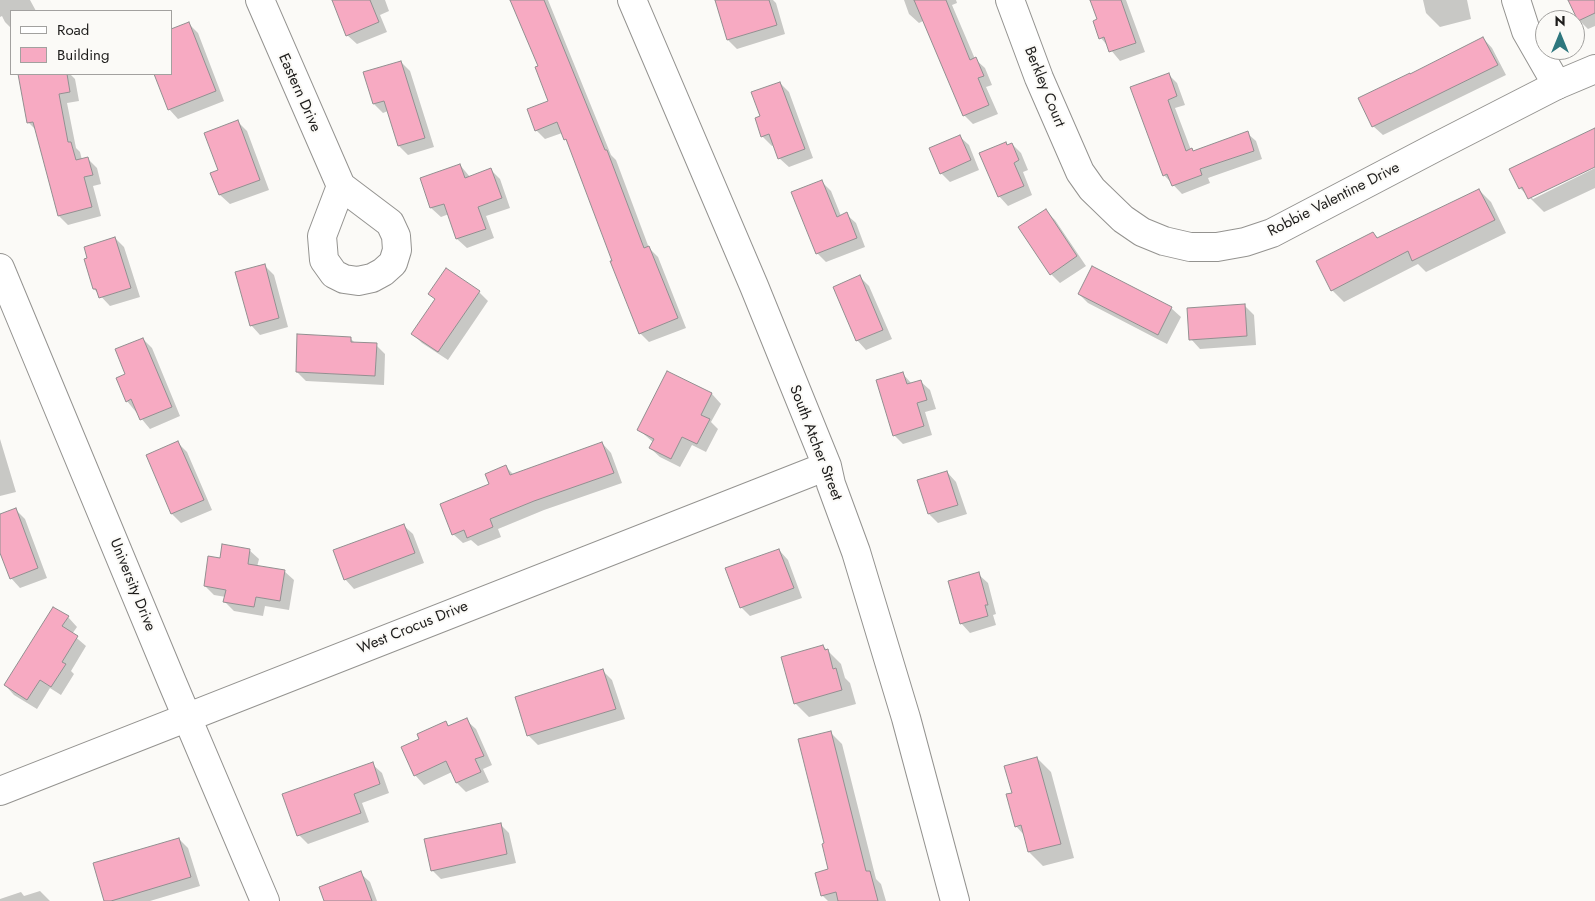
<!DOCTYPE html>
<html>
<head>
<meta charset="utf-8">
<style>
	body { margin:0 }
	#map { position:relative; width:1595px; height:901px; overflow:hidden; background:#fbfaf7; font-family:Jost,sans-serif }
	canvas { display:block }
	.legend { position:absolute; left:10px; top:10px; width:162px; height:65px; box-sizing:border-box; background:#fbfaf7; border:1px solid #a2a19f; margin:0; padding:6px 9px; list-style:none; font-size:15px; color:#1d1c1b }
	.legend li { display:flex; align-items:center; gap:10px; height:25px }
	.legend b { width:25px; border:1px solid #a2a19f }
	.north { position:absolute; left:1535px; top:10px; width:50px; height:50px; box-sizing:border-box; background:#fbfaf7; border:1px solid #a2a19f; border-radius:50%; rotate:0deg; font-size:14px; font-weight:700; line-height:20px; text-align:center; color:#1d1c1b }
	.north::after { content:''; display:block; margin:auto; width:18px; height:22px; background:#2e777e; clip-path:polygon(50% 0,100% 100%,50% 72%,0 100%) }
</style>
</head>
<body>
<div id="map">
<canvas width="1595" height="901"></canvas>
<ul class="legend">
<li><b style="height:6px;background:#fff"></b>Road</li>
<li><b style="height:14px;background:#f7aac2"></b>Building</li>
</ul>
<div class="north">N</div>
</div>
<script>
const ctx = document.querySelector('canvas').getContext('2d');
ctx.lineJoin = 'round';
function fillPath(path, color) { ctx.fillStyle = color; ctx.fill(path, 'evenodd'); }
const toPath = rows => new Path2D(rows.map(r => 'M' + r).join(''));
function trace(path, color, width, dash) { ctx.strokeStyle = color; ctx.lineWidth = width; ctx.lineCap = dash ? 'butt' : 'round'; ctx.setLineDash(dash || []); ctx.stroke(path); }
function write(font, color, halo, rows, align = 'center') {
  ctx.font = font + ' Jost,sans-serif'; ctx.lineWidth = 4; ctx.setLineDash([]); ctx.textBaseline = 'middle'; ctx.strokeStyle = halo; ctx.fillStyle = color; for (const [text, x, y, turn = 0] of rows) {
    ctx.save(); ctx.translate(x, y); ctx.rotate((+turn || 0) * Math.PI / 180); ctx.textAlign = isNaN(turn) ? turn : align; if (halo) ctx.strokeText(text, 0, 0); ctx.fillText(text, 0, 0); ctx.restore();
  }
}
const shadow = toPath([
	[0,0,30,0,36,11,11,11,11,28,5,22,2,16,0,17],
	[333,0,385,0,389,11,380,15,387,32,357,44,347,35],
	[511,0,548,0,611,155,616,160,649,248,658,257,686,328,649,342,640,333,570,144,565,139,562,133,545,139,536,130,550,101,540,67],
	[716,0,773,0,776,3,785,34,737,49,728,40],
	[904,0,956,0,957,3,952,5,975,59,985,68,992,85,986,87,998,114,973,124,964,115,923,21,919,23,909,14],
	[1091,0,1126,0,1145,52,1120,61,1101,38,1098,20],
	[1423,0,1467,0,1471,19,1440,27,1426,13],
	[1569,0,1595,0,1595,26,1588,29,1579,20],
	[189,24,198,33,224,101,178,119,169,109,155,74,171,74],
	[1483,38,1492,48,1506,75,1383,135,1373,126],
	[401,62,410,71,434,147,408,155,399,146,388,111,383,113,374,104],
	[19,74,70,74,75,79,79,101,67,103,76,148,80,152,82,160,88,159,97,168,101,184,93,186,101,216,68,225,59,216,36,130,28,122],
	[1168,74,1177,83,1185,105,1175,108,1191,150,1194,152,1247,133,1256,141,1262,159,1208,178,1210,183,1182,194,1164,175],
	[780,83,789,92,813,158,789,167,779,158,775,145,772,146,762,136,761,117],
	[238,122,247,131,269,190,230,204,220,195,212,173,219,171],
	[1595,133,1595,166,1531,197,1533,199,1595,168,1595,188,1544,212,1520,188],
	[959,136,969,145,979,170,950,182,941,173],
	[1012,144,1021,153,1028,170,1023,172,1032,195,1008,206,999,196,1008,146],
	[460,165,470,177,491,170,500,179,510,208,486,216,494,238,467,248,457,239,449,214,441,217,431,208],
	[822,182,831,191,841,216,846,214,856,223,865,247,826,262,817,253],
	[1479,190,1491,202,1506,233,1426,272,1418,264,1344,302,1332,290,1373,233,1379,239],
	[1045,210,1055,220,1086,266,1060,283,1051,274],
	[115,238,124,247,140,297,110,306,94,289],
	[264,265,274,275,288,327,260,335,251,325],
	[860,277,869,286,892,339,866,350,857,340],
	[479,292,488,301,448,360,422,343,413,334],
	[1079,294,1171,308,1181,317,1167,344,1088,303],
	[1244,305,1254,315,1256,345,1200,349,1191,339],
	[350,338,356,344,376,345,385,354,384,385,306,381,297,372],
	[143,339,152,348,180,416,150,429,127,401,127,375],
	[668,373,712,394,721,404,711,422,718,429,706,452,692,445,680,467,660,457,650,448,653,442,639,430],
	[902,373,912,384,920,381,930,390,936,409,925,412,932,435,903,444,894,435],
	[0,439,16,492,0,496],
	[178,443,187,452,212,510,181,523,172,514,147,456],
	[602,443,611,453,622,483,544,510,498,529,501,537,478,546,471,540,463,543,453,534,506,467,514,475],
	[947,472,956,482,967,514,938,523,929,514],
	[16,510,25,519,47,578,20,588,11,578,0,550,0,516],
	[403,525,413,534,424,563,354,589,345,579],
	[249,550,259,559,257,567,284,571,294,580,289,610,265,606,263,616,234,611,225,602,226,597,214,595,205,586],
	[779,550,788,560,802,598,750,616,741,607],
	[978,574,988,583,996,614,993,615,996,625,970,633,961,623],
	[68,617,77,627,72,634,86,646,71,671,74,674,61,695,50,688,37,709,14,695,5,685],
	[823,646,841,664,845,678,850,683,856,704,809,717,795,703],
	[603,671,612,680,625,719,538,745,528,735],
	[466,720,476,729,492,765,483,769,489,782,466,792,457,783,452,772,424,785,415,775,420,740,446,723,450,727],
	[830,732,842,744,876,879,881,884,886,901,828,901,822,895,830,870,825,844],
	[1037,758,1051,772,1074,858,1043,866,1029,852,1024,835,1016,826,1013,794],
	[372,764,382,773,389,793,362,803,369,822,308,844,299,835],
	[500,824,509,833,516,863,441,879,432,870],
	[179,839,188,848,200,886,150,901,106,901],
	[360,873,370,882,377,901,326,901],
	[40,891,50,901,0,901,0,899,21,892,24,896]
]);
const building = toPath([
	[332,0,370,0,379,22,346,36,332,0],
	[510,0,544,0,605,150,607,150,644,248,649,246,678,318,639,334,610,261,612,261,566,139,564,140,557,122,535,131,527,109,548,101,535,67,538,66,510,0],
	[715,0,769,0,777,25,727,40,715,0],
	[914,0,946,0,970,60,976,57,984,76,978,78,989,105,963,116,914,0],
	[1090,0,1121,0,1136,43,1109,52,1104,37,1099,39,1093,21,1097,19,1090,0],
	[1568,0,1595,0,1595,13,1578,21,1568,0],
	[189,22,216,91,168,110,154,74,171,74,171,29,189,22],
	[1483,37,1498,65,1372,127,1358,98,1410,73,1410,74,1483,37],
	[401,61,425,138,398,146,384,101,373,104,363,72,401,61],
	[1169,73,1177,96,1168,100,1186,151,1192,148,1193,151,1248,131,1254,151,1200,169,1202,175,1172,186,1167,174,1163,176,1130,87,1169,73],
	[18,74,67,74,70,92,59,94,68,142,71,142,76,160,88,157,93,175,84,177,92,207,58,216,33,122,27,123,18,74],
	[780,82,805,149,778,159,769,134,761,137,755,118,760,116,751,92,780,82],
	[238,120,260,180,219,195,210,173,218,170,204,133,238,120],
	[1595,128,1595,167,1528,199,1522,187,1519,189,1509,169,1595,128],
	[960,135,971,160,940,174,929,148,960,135],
	[1006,142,1007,145,1012,143,1019,160,1014,163,1024,186,998,197,979,153,1006,142],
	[460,164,465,178,491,168,502,198,478,207,486,229,456,239,444,204,430,208,420,178,460,164],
	[822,180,837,217,847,212,857,238,816,254,791,192,822,180],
	[1479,189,1495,220,1412,261,1408,251,1331,291,1316,261,1373,232,1377,238,1479,189],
	[1046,209,1077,256,1050,275,1018,227,1046,209],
	[115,237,131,288,99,298,96,289,93,289,84,259,87,258,84,247,115,237],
	[265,264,279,318,250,326,235,272,265,264],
	[1092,266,1172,307,1158,335,1078,294,1092,266],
	[446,268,480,291,438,352,411,334,435,299,428,294,446,268],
	[860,275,883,330,856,341,833,287,860,275],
	[1245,304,1247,336,1189,340,1187,308,1245,304],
	[297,334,351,337,351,342,377,343,375,376,296,372,297,334],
	[143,338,172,407,140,420,131,399,126,402,116,378,125,374,115,349,143,338],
	[667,371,712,393,701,415,710,419,697,444,682,437,671,459,649,448,654,439,637,430,667,371],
	[903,372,907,384,921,380,927,400,917,403,924,426,893,436,876,380,903,372],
	[178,441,204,500,171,514,146,455,178,441],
	[602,442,614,473,534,501,490,519,493,527,467,538,464,530,452,535,440,504,489,484,485,474,506,465,510,475,602,442],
	[947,471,958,505,928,514,917,480,947,471],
	[16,508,38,568,10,579,0,553,0,514,16,508],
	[404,524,415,553,344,580,333,550,404,524],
	[222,544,250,549,248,564,285,570,280,601,256,597,254,607,223,602,226,590,204,586,208,556,220,558,222,544],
	[779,549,794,588,740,608,725,568,779,549],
	[979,572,988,605,985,605,988,616,960,624,948,581,979,572],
	[53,607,69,616,62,626,78,636,62,662,66,664,51,687,40,680,27,700,4,685,53,607],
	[823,645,825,650,828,649,833,669,836,668,842,690,794,704,781,657,823,645],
	[603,669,616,709,527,736,515,697,603,669],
	[467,718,484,756,475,759,481,772,456,783,446,761,414,776,401,747,419,739,417,734,446,721,448,726,467,718],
	[831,731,866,871,870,871,878,901,838,901,836,892,821,896,815,873,828,869,822,844,824,843,798,739,831,731],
	[1037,757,1061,844,1028,852,1021,825,1015,827,1006,794,1012,793,1004,766,1037,757],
	[373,762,380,784,354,794,361,813,297,836,282,794,373,762],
	[501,823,507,854,431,871,424,839,501,823],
	[179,838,191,877,111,901,104,901,93,863,179,838],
	[361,871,372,901,324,901,319,887,361,871]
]);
const minor = toPath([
	[260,0,341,186,390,223,396,236,397,250,393,263,383,272,372,278,358,281,344,279,334,274,324,260,322,236,341,186],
	[632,0,754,286,827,466,831,484,856,552,906,718,955,901],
	[1516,0,1526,31,1557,85],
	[0,268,172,682,265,901],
	[0,791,827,466]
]);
const tertiary = toPath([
	[1010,0,1039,78,1080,172,1092,189,1123,219,1142,232,1164,241,1190,247,1217,247,1245,242,1272,233,1436,147,1557,85,1595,69]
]);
const streetNames = [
	["Berkley Court",1044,87,68],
	["Eastern Drive",299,93,66],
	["Robbie Valentine Drive",1334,200,-27],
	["South Atcher Street",815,443,69],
	["University Drive",132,585,68],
	["West Crocus Drive",413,628,-22]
];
fillPath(shadow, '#0003');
fillPath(building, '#f7aac2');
trace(building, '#928f90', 1);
trace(minor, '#949390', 30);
trace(tertiary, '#949390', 30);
trace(minor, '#fff', 28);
trace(tertiary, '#fff', 28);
write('15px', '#1d1c1b', '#fbfaf7', streetNames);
</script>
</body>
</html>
